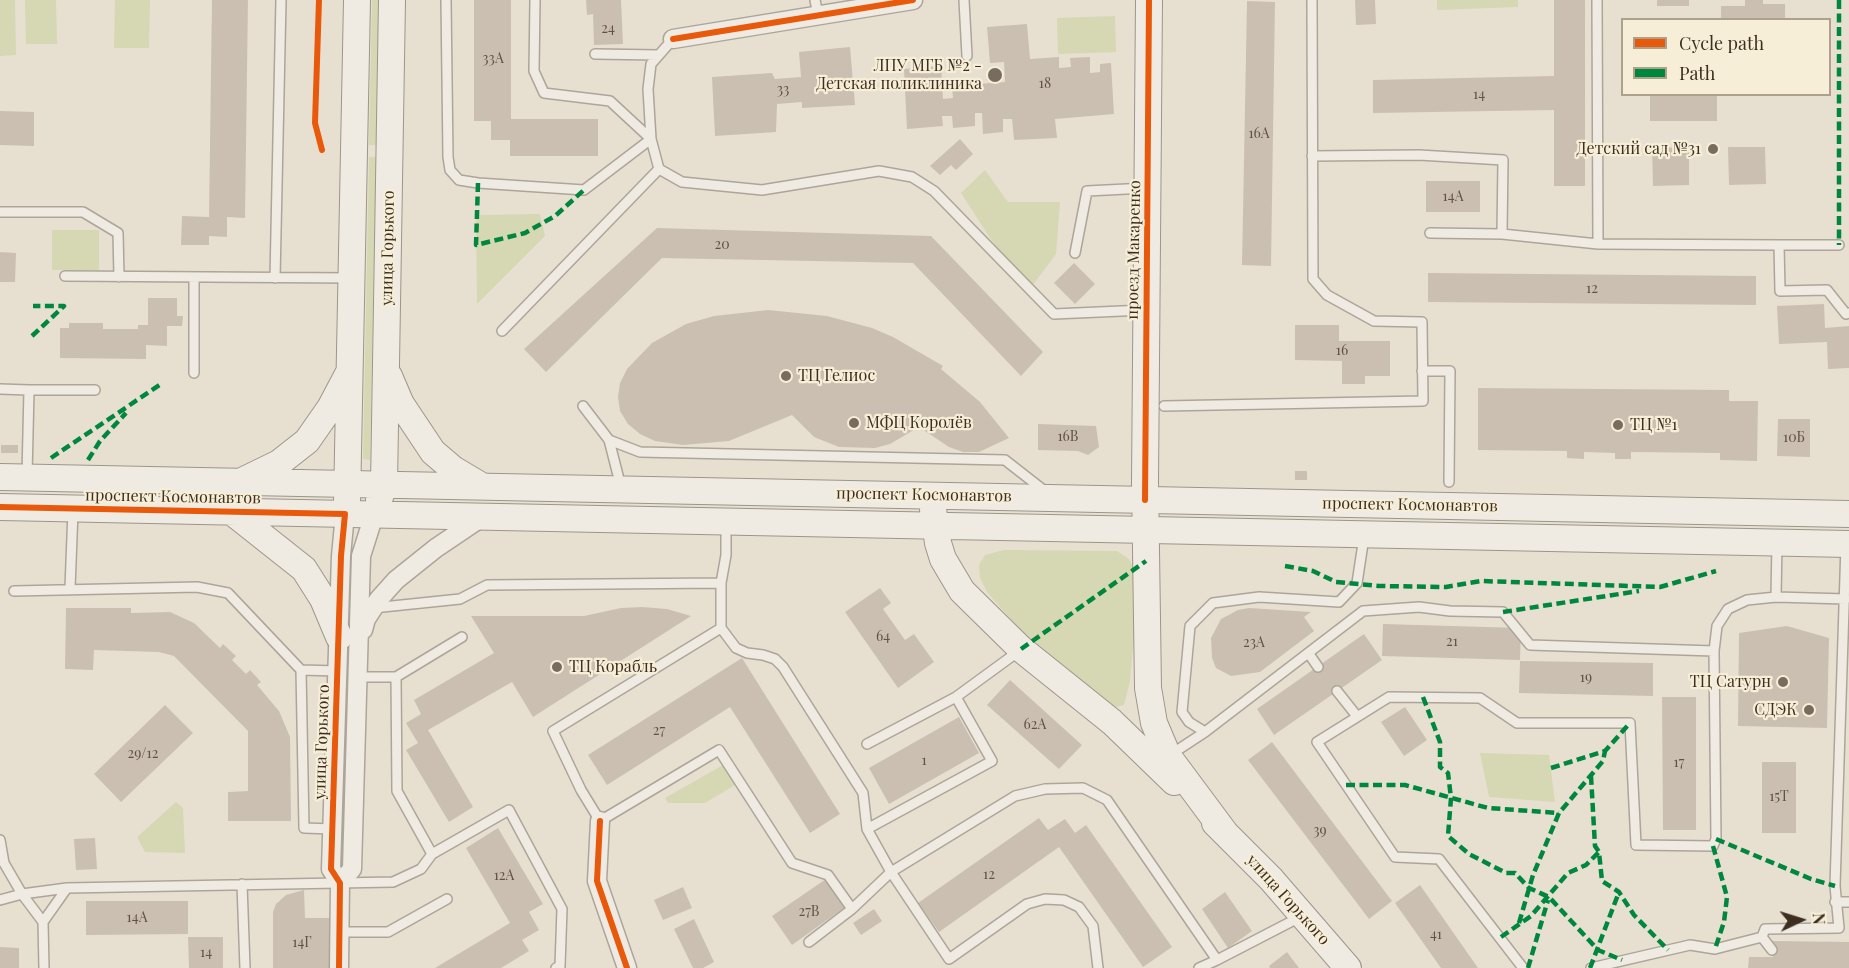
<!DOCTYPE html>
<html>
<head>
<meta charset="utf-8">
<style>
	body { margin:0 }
	#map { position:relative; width:1849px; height:968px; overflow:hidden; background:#e7e0d1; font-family:"Playfair Display",serif }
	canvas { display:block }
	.legend { position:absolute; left:1621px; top:18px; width:210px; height:78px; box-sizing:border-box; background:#f7eed8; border:2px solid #ada18e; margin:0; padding:8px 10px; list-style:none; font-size:18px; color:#3d2e20 }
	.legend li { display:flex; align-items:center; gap:12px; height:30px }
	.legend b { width:30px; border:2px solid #ada18e }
	.north { position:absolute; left:1771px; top:890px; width:60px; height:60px; -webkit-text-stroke:4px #f7eed8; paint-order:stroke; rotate:86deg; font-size:16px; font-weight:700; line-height:24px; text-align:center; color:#3d2e20 }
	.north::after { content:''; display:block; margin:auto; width:21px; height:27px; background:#3d2e20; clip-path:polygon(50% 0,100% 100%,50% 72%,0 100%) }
</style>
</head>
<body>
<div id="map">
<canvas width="1849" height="968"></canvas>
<ul class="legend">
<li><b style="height:8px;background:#e8590c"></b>Cycle path</li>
<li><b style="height:8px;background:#00873e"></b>Path</li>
</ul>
<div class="north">N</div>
</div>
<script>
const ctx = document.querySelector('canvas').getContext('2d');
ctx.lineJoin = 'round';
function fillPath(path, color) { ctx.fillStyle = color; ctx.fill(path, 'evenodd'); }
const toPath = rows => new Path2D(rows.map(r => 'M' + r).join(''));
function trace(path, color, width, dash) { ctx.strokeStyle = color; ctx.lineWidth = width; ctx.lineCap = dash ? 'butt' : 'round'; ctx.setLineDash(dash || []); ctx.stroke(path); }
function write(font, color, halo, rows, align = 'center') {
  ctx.font = font + ' "Playfair Display",serif'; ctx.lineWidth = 4.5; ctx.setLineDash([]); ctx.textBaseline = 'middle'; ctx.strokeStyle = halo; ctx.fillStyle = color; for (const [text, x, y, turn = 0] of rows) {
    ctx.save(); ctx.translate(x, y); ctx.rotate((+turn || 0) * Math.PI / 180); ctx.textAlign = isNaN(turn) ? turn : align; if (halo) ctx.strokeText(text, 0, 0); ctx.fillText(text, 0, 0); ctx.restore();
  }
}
const green = toPath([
	[0,0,15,0,16,55,0,56],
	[25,0,56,0,57,44,26,44],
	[115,0,150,0,149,48,114,48],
	[372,0,379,0,376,145,369,145],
	[1437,0,1518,0,1518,7,1437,10],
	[1115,16,1116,52,1058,54,1057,18],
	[369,157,376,157,370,460,363,459],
	[985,170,1008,202,1060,202,1056,254,1030,289,990,238,961,193],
	[540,214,545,236,477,304,476,215],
	[52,230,99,230,99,270,52,270],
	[1004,550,1117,551,1129,559,1133,567,1135,624,1130,681,1124,705,1113,708,1021,631,987,592,980,578,979,565,985,555],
	[1480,753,1549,755,1555,802,1489,797],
	[723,765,735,785,705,803,668,803,665,798],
	[176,802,183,808,185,853,145,852,137,837]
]);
const building = toPath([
	[212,0,248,0,245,218,227,217,227,237,209,236,209,245,181,245,182,216,209,217],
	[474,0,511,0,511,119,598,119,598,156,510,156,510,140,491,140,491,121,474,121],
	[586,0,621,0,623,44,594,45,593,14,587,15],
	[1355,0,1375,0,1376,24,1356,25],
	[1554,0,1585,0,1585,186,1554,186,1554,110,1373,113,1373,80,1554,76],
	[1657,0,1689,0,1689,6,1657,6],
	[1745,0,1763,0,1763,4,1785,4,1785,20,1721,20,1721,6,1745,6],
	[1247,1,1275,2,1271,266,1242,265],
	[1027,24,1030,59,1059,57,1059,68,1071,67,1070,58,1090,57,1090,73,1100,72,1100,64,1111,63,1114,114,1055,119,1057,138,1014,140,1012,119,1003,119,1003,132,983,134,982,113,975,113,975,126,953,128,952,116,942,116,943,126,907,129,904,69,941,66,943,99,953,98,952,86,1005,82,1004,62,990,63,987,27],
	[850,47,855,105,802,108,802,102,777,104,776,132,715,136,712,77,772,73,775,79,801,77,799,52],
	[1650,94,1717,94,1717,121,1650,121],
	[0,111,34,112,34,146,0,145],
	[960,139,973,154,956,170,951,165,940,175,930,166],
	[1689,147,1689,185,1653,186,1652,148],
	[1728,147,1765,147,1766,184,1729,185],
	[1426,181,1480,181,1480,212,1426,212],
	[657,228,931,236,1043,352,1021,376,913,263,662,258,546,372,524,349],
	[0,252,16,253,15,282,0,282],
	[1074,263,1095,284,1075,304,1054,283],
	[1428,273,1756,276,1756,305,1428,302],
	[148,298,177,298,177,316,183,316,182,326,167,326,167,346,146,345,146,359,60,358,60,328,69,328,69,323,103,323,103,329,138,329,138,325,148,325],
	[1824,304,1825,328,1849,326,1849,368,1828,369,1827,342,1779,344,1777,306],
	[768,310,827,316,872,328,893,337,943,366,941,369,980,402,1009,438,979,452,963,452,949,447,919,427,890,444,875,448,839,447,814,437,792,415,729,441,683,445,655,441,640,434,628,424,620,411,618,397,620,383,627,369,652,343,686,324,714,316],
	[1295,325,1339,325,1339,341,1390,341,1390,376,1365,376,1365,384,1342,384,1342,361,1295,360],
	[1478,388,1729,390,1729,401,1758,401,1757,461,1720,460,1720,453,1631,452,1631,459,1615,459,1615,453,1584,452,1584,459,1567,458,1567,451,1478,450],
	[1778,419,1810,419,1810,457,1777,456],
	[1038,424,1096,426,1099,447,1088,455,1078,451,1038,450],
	[1,445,18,445,18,453,1,453],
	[1295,471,1307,471,1307,480,1295,480],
	[880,588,891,603,883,609,905,640,914,634,934,662,898,688,845,612],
	[642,607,667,609,691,616,533,717,512,682,428,730,473,807,449,822,406,750,418,743,406,723,421,714,414,700,494,653,471,616,584,616,621,608],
	[66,608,131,608,131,613,170,612,194,623,220,648,223,644,236,656,232,660,246,674,250,670,261,682,257,685,279,711,290,737,291,821,228,821,228,792,248,791,248,731,174,656,159,652,94,650,93,670,65,669],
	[1249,608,1311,612,1304,617,1314,631,1260,672,1231,676,1216,668,1212,658,1211,638,1221,619,1238,610],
	[1383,624,1521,628,1520,660,1382,656],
	[1787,626,1829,638,1827,728,1738,726,1739,633],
	[1364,634,1382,660,1274,735,1257,709],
	[742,658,840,814,810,833,730,707,607,785,588,755],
	[1520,661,1653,663,1653,696,1519,693],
	[1010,680,1082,745,1059,769,987,705],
	[1662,697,1696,697,1696,830,1663,830],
	[165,705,193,733,121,802,94,774],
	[1405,707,1427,740,1404,756,1381,722],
	[959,717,979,753,889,804,869,768],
	[1272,742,1392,901,1369,919,1248,760],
	[1762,762,1796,762,1796,833,1762,833],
	[1039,818,1048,830,1065,819,1075,833,1086,825,1172,947,1143,967,1059,847,939,932,918,903],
	[498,828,543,904,529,912,539,930,522,940,529,951,501,968,435,968,510,923,466,848],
	[95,838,97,869,76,870,74,839],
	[826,879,845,907,792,945,772,916],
	[1420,885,1478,968,1441,968,1395,903],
	[683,887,692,908,663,920,654,900],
	[304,890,305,918,332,918,331,968,273,968,273,912,276,904,286,895],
	[1225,892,1252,931,1228,948,1202,909],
	[86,901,188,901,188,934,86,935],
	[874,909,882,921,861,935,853,923],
	[694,919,714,962,703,968,693,968,674,929],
	[188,937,223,937,223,968,189,968],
	[1772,941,1849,942,1849,968,1748,968,1749,957,1773,957],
	[0,947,19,948,19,968,0,968],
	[1287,952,1299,968,1270,968,1269,966]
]);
const lane = toPath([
	[446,0,448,157,450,170,459,180,478,183,584,190,651,139,610,101,544,93,534,71,535,0],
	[815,0,818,15],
	[964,0,967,56],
	[1597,0,1598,244],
	[673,39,651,64,648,89,651,139,659,169,682,182,762,190,879,171,912,177,934,191,1054,314,1144,310],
	[595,54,659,55],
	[1312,156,1419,155,1503,160,1502,234],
	[0,212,83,212,118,233,119,277],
	[1430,233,1502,234,1598,244,1779,245,1780,291,1827,290,1846,314,1849,313],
	[1779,245,1839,245],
	[1075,253,1087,191,1146,188],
	[65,276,350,278],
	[194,277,194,373],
	[275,278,281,0],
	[502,331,659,169],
	[1422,371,1450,371,1449,482],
	[0,389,29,390],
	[583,406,609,440,640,452,1005,460,1046,492],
	[1164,406,1423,401,1422,322,1374,321,1327,295,1313,279,1312,0],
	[609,440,621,487],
	[27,475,29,390,95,390],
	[726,524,726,555,721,583,721,628,553,731,581,790,600,821,719,750,792,863,828,875,852,909],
	[70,588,73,511],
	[14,591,197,587,228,593,301,670,338,671],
	[1776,597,1777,543],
	[373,608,460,599,487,585,721,583],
	[721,628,736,648,747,653,763,655,775,659,783,667,863,793,867,829,891,872,1015,796,1045,789,1083,788,1107,800,1217,960,1302,916],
	[1309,654,1318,667],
	[301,670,304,828,333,829],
	[358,677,396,677],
	[1337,691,1356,715],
	[1205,732,1189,722,1182,712,1190,626,1213,603,1259,597,1339,602,1357,583,1364,537],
	[867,744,956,697],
	[1170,755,1205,732,1363,611,1419,607,1450,611,1503,612,1530,645,1714,651],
	[867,829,992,761,956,697,1019,651],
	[0,840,4,863,22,894,43,922,44,968],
	[432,854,397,791,396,677,462,637],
	[242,884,245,968],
	[0,900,22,894,67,888],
	[1835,902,1849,902],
	[43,922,67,888,393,882,421,869,432,854,509,810,562,909,560,966,556,968],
	[339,932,388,932,447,899],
	[1762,937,1765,929,1839,928,1835,886,1846,545],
	[1762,937,1772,950],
	[809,942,852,909,891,872,949,959,1027,904,1045,899,1064,900,1079,907,1093,926,1098,968],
	[1199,968,1217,960],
	[1523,968,1439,859,1395,857,1317,742,1389,697,1480,698,1517,723,1630,723,1636,845,1713,846,1716,839,1714,651,1717,626,1728,609,1747,600,1776,597,1846,599],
	[1591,968,1690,945,1715,949,1762,937]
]);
const street = toPath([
	[673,39,913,0],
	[363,630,366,619,379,599,396,580,436,548,482,517],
	[600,821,597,881,627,968],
	[340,883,352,869,361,556,374,515],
	[339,968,340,883,331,869,341,556,345,514]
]);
const secondary = toPath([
	[1149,0,1145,481,1148,688,1154,723,1168,756,1226,834],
	[389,376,401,404,433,452,453,469,480,485],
	[0,477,1849,514],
	[244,480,279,463,307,441,330,408,348,374],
	[379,500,384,485,392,0],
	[347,502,357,0],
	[0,507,1849,544],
	[933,509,938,543,943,559,962,591,1021,649,1112,722,1174,782],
	[232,512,304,569,323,599,339,637],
	[1215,823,1271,879,1348,968]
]);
const quiet = toPath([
	[1839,0,1839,245],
	[478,183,476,245,525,233,555,216,584,190],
	[32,336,64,306,33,306],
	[51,458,161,384],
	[88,460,100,441,126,413],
	[1285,566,1313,571,1336,582,1379,586,1446,587,1481,581,1660,587,1716,571],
	[1503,612,1639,591],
	[1021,649,1146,561],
	[1423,697,1440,742,1440,767,1448,773,1451,798,1448,836,1469,854,1506,873,1515,873,1529,888,1549,897,1598,950,1622,960],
	[1551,768,1605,751,1630,723],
	[1591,776,1595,846,1599,852,1602,881,1619,892,1634,915,1668,950],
	[1346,785,1405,785,1488,808,1559,813],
	[1716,839,1811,879,1835,886],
	[1713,846,1727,897,1724,922,1715,949],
	[1519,923,1533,875,1559,813,1603,761,1605,751],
	[1501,937,1531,916,1568,873,1586,865,1599,852],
	[1528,968,1548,900],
	[1590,968,1619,892]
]);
const cycleway = toPath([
	[319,0,315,123,322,150],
	[673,39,913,0],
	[1145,500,1149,0],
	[0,507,345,514,341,556,331,869,340,883,339,968],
	[600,821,597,881,627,968]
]);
const markers = [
	[995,75,8,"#786c5e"],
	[1713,149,6,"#786c5e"],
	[786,376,6,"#786c5e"],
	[854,423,6,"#786c5e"],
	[1618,425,6,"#786c5e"],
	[557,667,6,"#786c5e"],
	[1783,682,6,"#786c5e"],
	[1809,710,6,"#786c5e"]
];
const numberNames = [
	["24",608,29],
	["33А",493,59],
	["18",1045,84],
	["33",783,90],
	["14",1479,95],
	["16А",1259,134],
	["14А",1453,197],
	["20",722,245],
	["12",1592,289],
	["16",1342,351],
	["16В",1068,437],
	["10Б",1794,438],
	["64",883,637],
	["21",1452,642],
	["23А",1254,643],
	["19",1586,678],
	["62А",1035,725],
	["27",659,731],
	["29/12",143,754],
	["1",924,761],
	["17",1679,763],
	["15Т",1779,797],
	["39",1320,831],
	["12",989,875],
	["12А",504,876],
	["27В",809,912],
	["14А",137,918],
	["41",1436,935],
	["14Г",302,943],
	["14",206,953]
];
const poiNames = [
	["ЛПУ МГБ №2 -",982,66],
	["Детская поликлиника",982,84],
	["Детский сад №31",1701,149],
	["ТЦ Гелиос",798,376,"left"],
	["МФЦ Королёв",866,423,"left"],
	["ТЦ №1",1630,425,"left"],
	["ТЦ Корабль",569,667,"left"],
	["ТЦ Сатурн",1771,682],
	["СДЭК",1797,710]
];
const streetNames = [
	["улица Горького",388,248,-89],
	["проезд Макаренко",1134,250,-89],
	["проспект Космонавтов",924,495,1],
	["проспект Космонавтов",173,497,1],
	["проспект Космонавтов",1410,505,1],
	["улица Горького",322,742,-88],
	["улица Горького",1288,900,48]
];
fillPath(green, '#d6d7b3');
fillPath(building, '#cbbfb2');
trace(lane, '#ada599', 12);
trace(street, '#ada599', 21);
trace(secondary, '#9c958a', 28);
trace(lane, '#efebe3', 9);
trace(street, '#efebe3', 18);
trace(secondary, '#efebe3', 26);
trace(quiet, '#00873e', 4.5, [9, 4.5]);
trace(cycleway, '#e8590c', 6);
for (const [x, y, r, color] of markers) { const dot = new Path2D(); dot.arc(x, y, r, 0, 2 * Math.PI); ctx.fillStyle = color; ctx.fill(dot); trace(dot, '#f7eed8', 2); }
write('14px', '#605244', null, numberNames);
write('16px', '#3d2e20', '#f7eed8', poiNames, 'right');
write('16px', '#3d2e20', '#f7eed8', streetNames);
</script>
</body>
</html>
